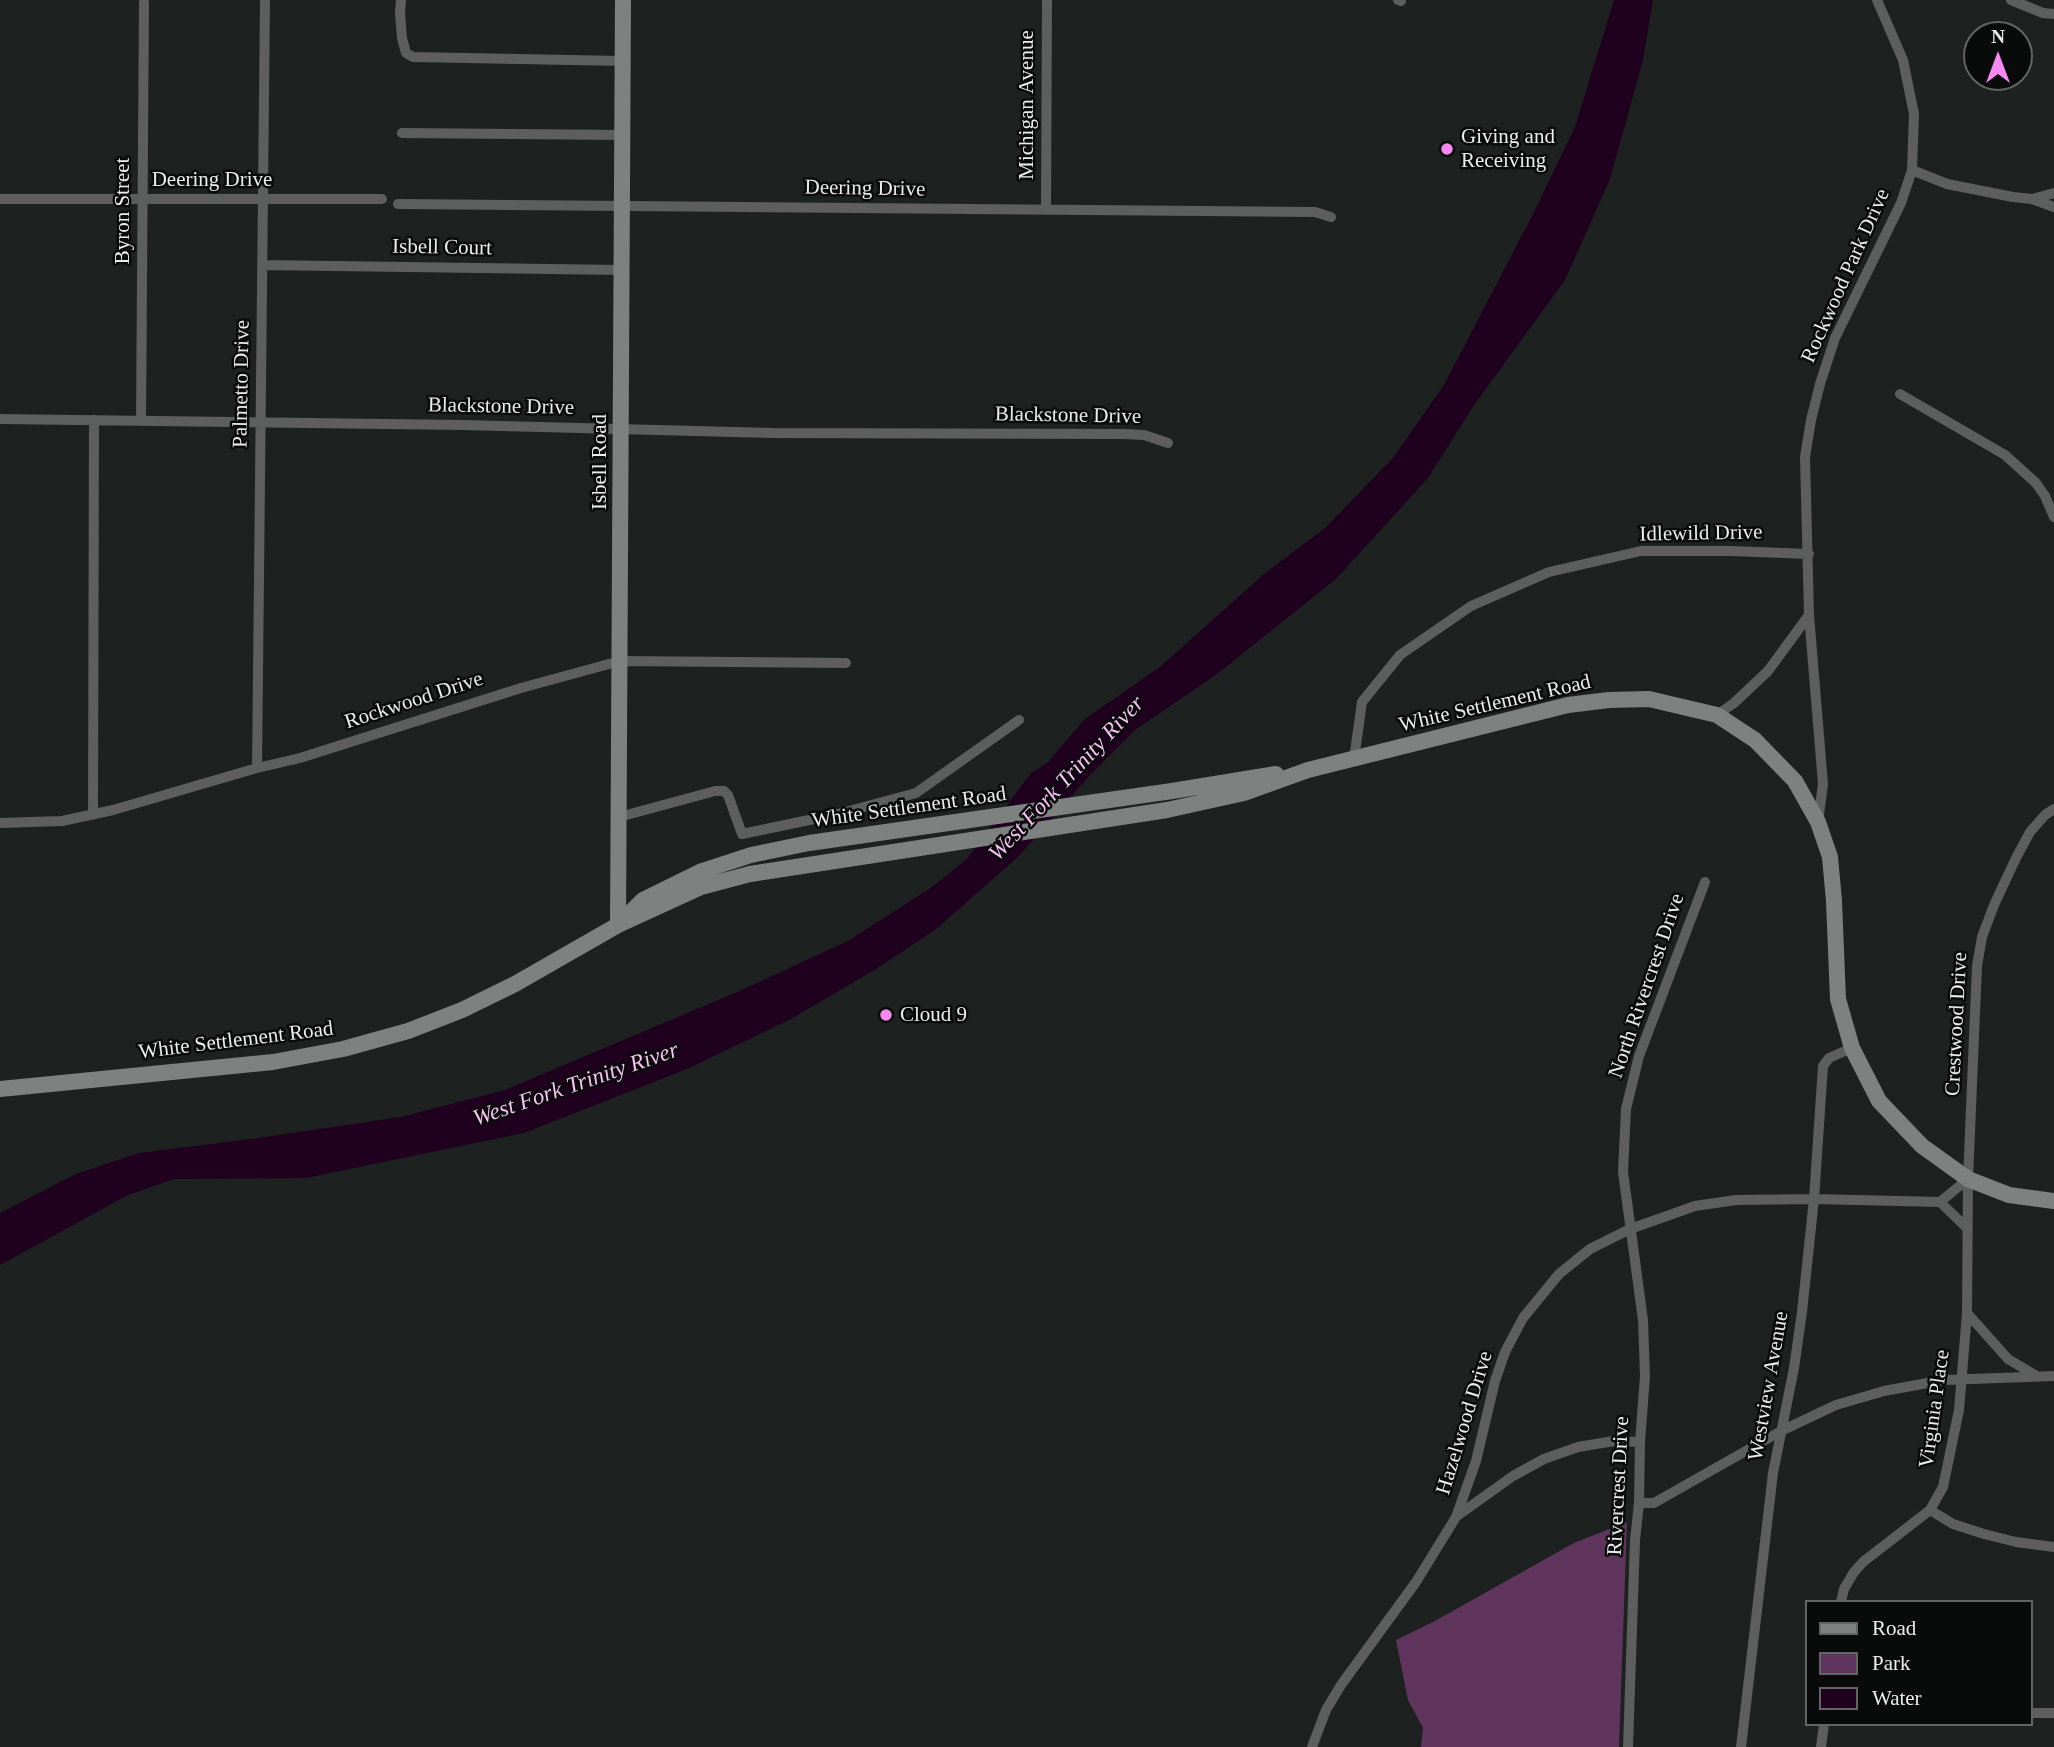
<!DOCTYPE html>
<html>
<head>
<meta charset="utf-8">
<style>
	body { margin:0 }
	#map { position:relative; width:2054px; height:1747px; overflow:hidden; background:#1d2220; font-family:"Times New Roman",serif }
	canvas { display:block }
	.legend { position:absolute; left:1805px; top:1600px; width:228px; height:126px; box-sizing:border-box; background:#090b0a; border:2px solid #636564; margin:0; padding:9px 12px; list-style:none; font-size:21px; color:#eaedec }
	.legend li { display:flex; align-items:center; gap:14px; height:35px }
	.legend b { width:35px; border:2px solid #636564 }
	.north { position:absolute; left:1963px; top:21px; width:70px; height:70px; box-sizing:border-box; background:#090b0a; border:2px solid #636564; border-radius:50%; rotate:0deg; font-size:19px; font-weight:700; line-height:28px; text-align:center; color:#eaedec }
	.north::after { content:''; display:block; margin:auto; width:24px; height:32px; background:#f589ef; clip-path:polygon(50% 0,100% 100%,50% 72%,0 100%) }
</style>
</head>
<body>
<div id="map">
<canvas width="2054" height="1747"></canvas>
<ul class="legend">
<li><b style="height:9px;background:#7d8280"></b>Road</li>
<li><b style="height:19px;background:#5f345d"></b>Park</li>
<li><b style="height:19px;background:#1f001e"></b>Water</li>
</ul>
<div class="north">N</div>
</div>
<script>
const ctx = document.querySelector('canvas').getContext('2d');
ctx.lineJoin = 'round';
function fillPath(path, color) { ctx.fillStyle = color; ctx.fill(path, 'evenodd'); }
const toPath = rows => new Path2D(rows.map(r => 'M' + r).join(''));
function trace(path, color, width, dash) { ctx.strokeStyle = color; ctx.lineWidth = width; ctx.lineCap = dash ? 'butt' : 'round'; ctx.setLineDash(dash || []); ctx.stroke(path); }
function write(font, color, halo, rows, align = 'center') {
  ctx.font = font + ' "Times New Roman",serif'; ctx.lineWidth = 5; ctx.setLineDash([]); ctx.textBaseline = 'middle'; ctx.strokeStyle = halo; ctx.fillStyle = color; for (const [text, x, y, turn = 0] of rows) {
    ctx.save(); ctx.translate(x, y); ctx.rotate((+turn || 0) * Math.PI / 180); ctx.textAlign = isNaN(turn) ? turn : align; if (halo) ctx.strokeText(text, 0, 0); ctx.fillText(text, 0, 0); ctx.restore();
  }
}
const green = toPath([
	[1627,1522,1619,1747,1421,1747,1423,1728,1408,1700,1396,1640,1433,1622,1574,1543]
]);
const water = toPath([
	[1614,0,1653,0,1643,60,1610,179,1565,280,1474,405,1428,478,1336,579,1217,674,1135,730,1090,775,1019,856,935,930,876,969,791,1019,687,1069,524,1133,306,1178,175,1179,128,1195,0,1265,0,1213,76,1174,139,1153,251,1139,401,1117,505,1090,737,992,848,941,932,887,967,859,1031,773,1047,763,1085,719,1160,667,1264,574,1325,528,1393,458,1444,385,1533,214,1575,127]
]);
const street = toPath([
	[401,0,400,13,402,38,406,53,413,57,623,61],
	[1398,0,1401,1],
	[2011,0,2043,13,2054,14],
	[402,133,623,135],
	[1912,170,1947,184,2013,197,2032,199,2054,193],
	[0,199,382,199],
	[2032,199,2054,207],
	[398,204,1315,212,1331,217],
	[1046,210,1047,0],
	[262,265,622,270],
	[1900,394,2005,455,2036,483,2045,496,2054,517],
	[0,419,463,425,773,433,1124,434,1144,435,1168,443],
	[141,421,144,2],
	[1809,615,1823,784,1818,822],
	[1717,715,1734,703,1768,671,1809,615,1805,457,1811,420,1820,384,1835,338,1901,203,1912,170,1914,114,1903,60,1877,0],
	[1354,759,1362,702,1400,655,1471,606,1549,572,1641,551,1731,551,1809,554],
	[257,768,265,0],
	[93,813,94,420],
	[619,817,715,791,724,791,728,795,742,834,838,814,916,793,1019,720],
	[0,823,62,821,113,810,257,768,300,758,521,688,620,661,846,663],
	[1940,1202,1968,1179],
	[1967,1313,2008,1359,2035,1375],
	[1639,1503,1654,1503,1781,1431,1836,1405,1884,1391,1944,1380,2054,1376],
	[1930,1510,1953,1524,1984,1534,2016,1542,2054,1547],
	[1457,1516,1513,1476,1544,1459,1578,1447,1614,1441,1640,1442],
	[1841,1602,1844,1589,1854,1572,1863,1562,1930,1510,1943,1487,1959,1410,1967,1313,1968,1179,1977,966,1982,937,1994,905,2016,858,2030,832,2045,815,2054,809],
	[2031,1713,2054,1713],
	[1312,1747,1326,1710,1341,1685,1416,1582,1456,1517,1476,1461,1495,1381,1505,1352,1523,1318,1559,1274,1590,1249,1630,1229,1695,1206,1736,1200,1814,1199,1940,1202,1967,1228],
	[1628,1747,1635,1540,1639,1503,1640,1442,1645,1376,1643,1320,1623,1172,1626,1109,1639,1056,1705,882],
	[1741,1747,1773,1473,1794,1368,1802,1312,1814,1199,1823,1066,1829,1058,1852,1048],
	[1821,1747,1824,1724]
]);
const secondary = toPath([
	[625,918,643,900,702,871,751,855,809,843,1172,791,1276,774],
	[618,925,623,0],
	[0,1089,273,1062,343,1049,408,1031,462,1010,515,984,618,925,701,887,750,874,1167,810,1244,793,1308,770,1568,705,1609,700,1649,699,1717,715,1755,740,1795,781,1818,822,1830,857,1834,901,1838,999,1852,1048,1879,1101,1922,1146,1968,1179,2009,1195,2054,1201]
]);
const markers = [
	[1447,149,7,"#f589ef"],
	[886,1015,7,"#f589ef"]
];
const streetNames = [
	["Michigan Avenue",1027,105,-90],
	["Deering Drive",212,180],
	["Deering Drive",865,189,1],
	["Byron Street",123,211,-90],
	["Isbell Court",442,248,1],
	["Rockwood Park Drive",1846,276,-66],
	["Palmetto Drive",242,384,-89],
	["Blackstone Drive",501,407,1],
	["Blackstone Drive",1068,416,1],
	["Isbell Road",600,462,-90],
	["Idlewild Drive",1701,534,-1],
	["Rockwood Drive",414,701,-18],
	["White Settlement Road",1495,704,-13],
	["White Settlement Road",909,808,-8],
	["North Rivercrest Drive",1647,986,-71],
	["Crestwood Drive",1957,1024,-87],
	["White Settlement Road",236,1041,-7],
	["Westview Avenue",1769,1386,-80],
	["Virginia Place",1935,1409,-82],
	["Hazelwood Drive",1465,1423,-73],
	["Rivercrest Drive",1619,1486,-87]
];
const poiNames = [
	["Giving and",1461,137],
	["Receiving",1461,161],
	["Cloud 9",900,1015]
];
const waterNames = [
	["West Fork Trinity River",1067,779,-47],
	["West Fork Trinity River",576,1085,-19]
];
fillPath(green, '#5f345d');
fillPath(water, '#1f001e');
trace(street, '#5c5f5e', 10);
trace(secondary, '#7d8280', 16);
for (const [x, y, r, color] of markers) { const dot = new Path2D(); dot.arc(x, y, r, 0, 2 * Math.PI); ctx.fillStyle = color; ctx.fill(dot); trace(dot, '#090b0a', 2.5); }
write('21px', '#eaedec', '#090b0a', streetNames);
write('21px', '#eaedec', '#090b0a', poiNames, 'left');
write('italic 23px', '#f9bff4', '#090b0a', waterNames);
</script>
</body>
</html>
